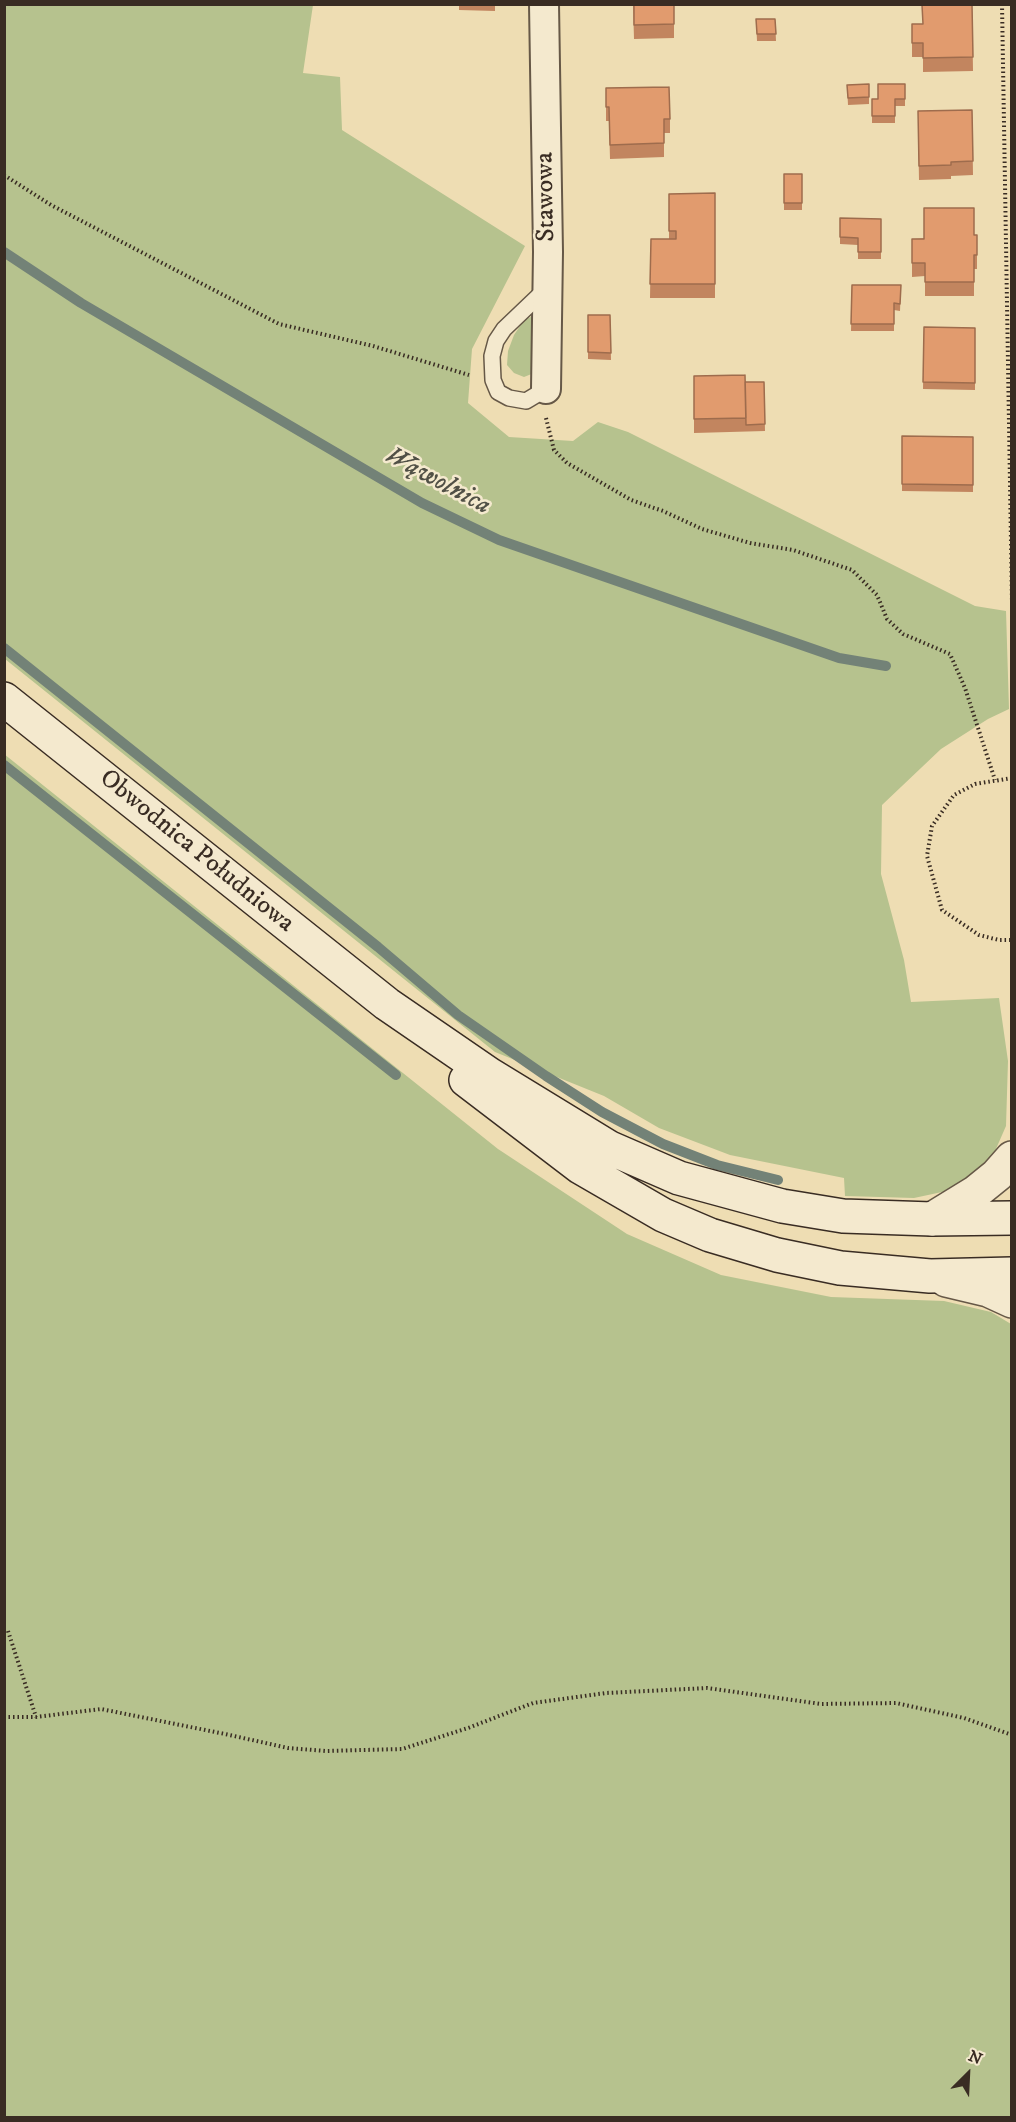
<!DOCTYPE html>
<html>
<head>
<meta charset="utf-8">
<style>
	body { margin:0 }
	#map { position:relative; width:1016px; height:2122px; overflow:hidden; background:#eeddb3; font-family:"IM FELL DW Pica",serif }
	canvas { display:block }
	.frame { position:absolute; inset:0; border:6px solid #392c23; pointer-events:none }
	.north { position:absolute; left:938px; top:2044px; width:60px; height:60px; -webkit-text-stroke:4px #f4e9ce; paint-order:stroke; rotate:24deg; font-size:16px; font-weight:700; line-height:24px; text-align:center; color:#392c23 }
	.north::after { content:''; display:block; margin:auto; width:21px; height:27px; background:#392c23; clip-path:polygon(50% 0,100% 100%,50% 72%,0 100%) }
</style>
</head>
<body>
<div id="map">
<canvas width="1016" height="2122"></canvas>
<div class="frame"></div>
<div class="north">N</div>
</div>
<script>
const ctx = document.querySelector('canvas').getContext('2d');
ctx.lineJoin = 'round';
function fillPath(path, color) { ctx.fillStyle = color; ctx.fill(path, 'evenodd'); }
const toPath = rows => new Path2D(rows.map(r => 'M' + r).join(''));
function trace(path, color, width, dash) { ctx.strokeStyle = color; ctx.lineWidth = width; ctx.lineCap = dash ? 'butt' : 'round'; ctx.setLineDash(dash || []); ctx.stroke(path); }
function write(font, color, halo, rows, align = 'center') {
  ctx.font = font + ' "IM FELL DW Pica",serif'; ctx.lineWidth = 5; ctx.setLineDash([]); ctx.textBaseline = 'middle'; ctx.strokeStyle = halo; ctx.fillStyle = color; for (const [text, x, y, turn = 0] of rows) {
    ctx.save(); ctx.translate(x, y); ctx.rotate((+turn || 0) * Math.PI / 180); ctx.textAlign = isNaN(turn) ? turn : align; if (halo) ctx.strokeText(text, 0, 0); ctx.fillText(text, 0, 0); ctx.restore();
  }
}
const green = toPath([
	[4,5,313,5,303,73,340,77,342,130,525,246,472,349,468,403,509,437,573,441,598,422,628,432,975,606,1006,611,1009,709,988,719,941,749,882,805,881,874,904,960,911,1002,999,998,1008,1061,1006,1126,992,1158,956,1189,914,1198,845,1196,844,1178,730,1155,659,1128,604,1096,495,1052,5,659],
	[533,316,534,373,524,377,514,373,507,365,508,351,514,335,524,320],
	[4,754,498,1149,627,1234,721,1275,831,1297,944,1301,991,1312,1011,1324,1011,2117,5,2117]
]);
const stream = toPath([
	[4,252,81,303,422,503,499,540,839,658,886,666],
	[4,648,378,947,458,1015,546,1076,602,1112,663,1144,717,1165,778,1180],
	[4,765,396,1075]
]);
const path = toPath([
	[1002,4,1012,603],
	[4,175,51,205,279,324,373,346,469,375],
	[546,418,554,450,567,463,631,500,663,511,702,529,750,543,793,550,852,570,877,595,887,619,903,634,950,654,965,688,995,780],
	[1012,778,975,784,954,795,932,826,927,856,942,910,979,935,999,940,1012,940],
	[8,1631,36,1717],
	[4,1717,36,1717,101,1709,225,1734,288,1748,326,1751,402,1749,468,1728,533,1703,606,1693,707,1688,821,1704,896,1703,964,1718,1012,1735]
]);
const service = toPath([
	[546,389,526,401,509,398,498,392,493,380,492,356,496,341,504,329,548,287]
]);
const minor = toPath([
	[544,4,548,252,546,389]
]);
const tertiary = toPath([
	[932,1219,976,1192,997,1175,1012,1158],
	[946,1280,988,1290,1012,1301]
]);
const secondary = toPath([
	[4,699,387,1004,489,1074,610,1148,679,1178,782,1206,843,1216,932,1219,1012,1218],
	[466,1080,580,1167,663,1215,710,1235,777,1255,840,1268,930,1276,1012,1274]
]);
const wall = toPath([
	[459,4,495,4,495,11,459,10],
	[633,4,674,4,674,38,634,39],
	[972,4,973,71,923,72,923,57,912,57,912,38,922,24],
	[756,19,775,19,776,41,757,41],
	[869,84,869,104,848,105,847,85],
	[905,84,905,106,895,106,895,123,872,123,872,99,878,99],
	[606,88,670,119,670,133,664,133,664,157,610,159,609,121,606,121],
	[972,110,973,175,951,176,951,179,919,180,918,124],
	[784,174,802,174,802,210,784,210],
	[715,193,715,298,650,298,651,239,669,239,669,194],
	[840,218,881,219,881,259,858,259,858,245,840,244],
	[977,235,977,269,974,269,974,296,925,296,925,276,912,277,912,239],
	[852,285,901,285,900,311,894,310,894,331,851,331],
	[588,315,610,315,611,360,588,359],
	[924,327,975,328,975,390,923,389],
	[694,376,745,382,764,382,765,431,694,433],
	[902,436,973,437,973,492,902,491]
]);
const building = toPath([
	[634,4,674,4,674,24,634,25,634,4],
	[972,4,973,57,923,58,923,43,912,43,912,24,923,24,922,5,972,4],
	[756,19,775,19,776,34,757,34,756,19],
	[869,84,869,97,848,98,847,85,869,84],
	[878,84,905,84,905,99,895,99,895,116,872,116,872,99,878,99,878,84],
	[669,87,670,119,664,119,664,143,610,145,609,107,606,107,606,88,669,87],
	[972,110,973,161,951,162,951,165,919,166,918,111,972,110],
	[784,174,802,174,802,203,784,203,784,174],
	[715,193,715,284,650,284,651,239,676,239,676,231,669,231,669,194,715,193],
	[924,208,974,208,974,235,977,235,977,255,974,255,974,282,925,282,925,263,912,263,912,239,924,239,924,208],
	[840,218,881,219,881,252,858,252,858,238,840,237,840,218],
	[852,285,901,285,900,304,894,303,894,324,851,324,852,285],
	[588,315,610,315,611,353,588,352,588,315],
	[924,327,975,328,975,383,923,382,924,327],
	[745,375,746,418,694,419,694,376,745,375],
	[745,382,764,382,765,424,746,425,745,382],
	[902,436,973,437,973,485,902,484,902,436]
]);
const streetNames = [
	["Stawowa",547,197,-91],
	["Obwodnica Południowa",196,852,39]
];
const waterNames = [
	["Wąwolnica",437,482,28]
];
fillPath(green, '#b6c28e');
trace(stream, '#738277', 10);
trace(service, '#665847', 18);
trace(minor, '#665847', 32);
trace(tertiary, '#665847', 36);
trace(secondary, '#392c23', 36);
trace(path, '#392c23', 4, [1.5, 3]);
trace(service, '#f4e9ce', 15);
trace(minor, '#f4e9ce', 28);
trace(tertiary, '#f4e9ce', 33);
trace(secondary, '#f4e9ce', 33);
fillPath(wall, '#c2855f');
fillPath(building, '#e19b6e');
trace(building, '#9e6c4d', 1.5);
write('26px', '#392c23', '#f4e9ce', streetNames);
write('italic 27px', '#515046', '#f4e9ce', waterNames);
</script>
</body>
</html>
